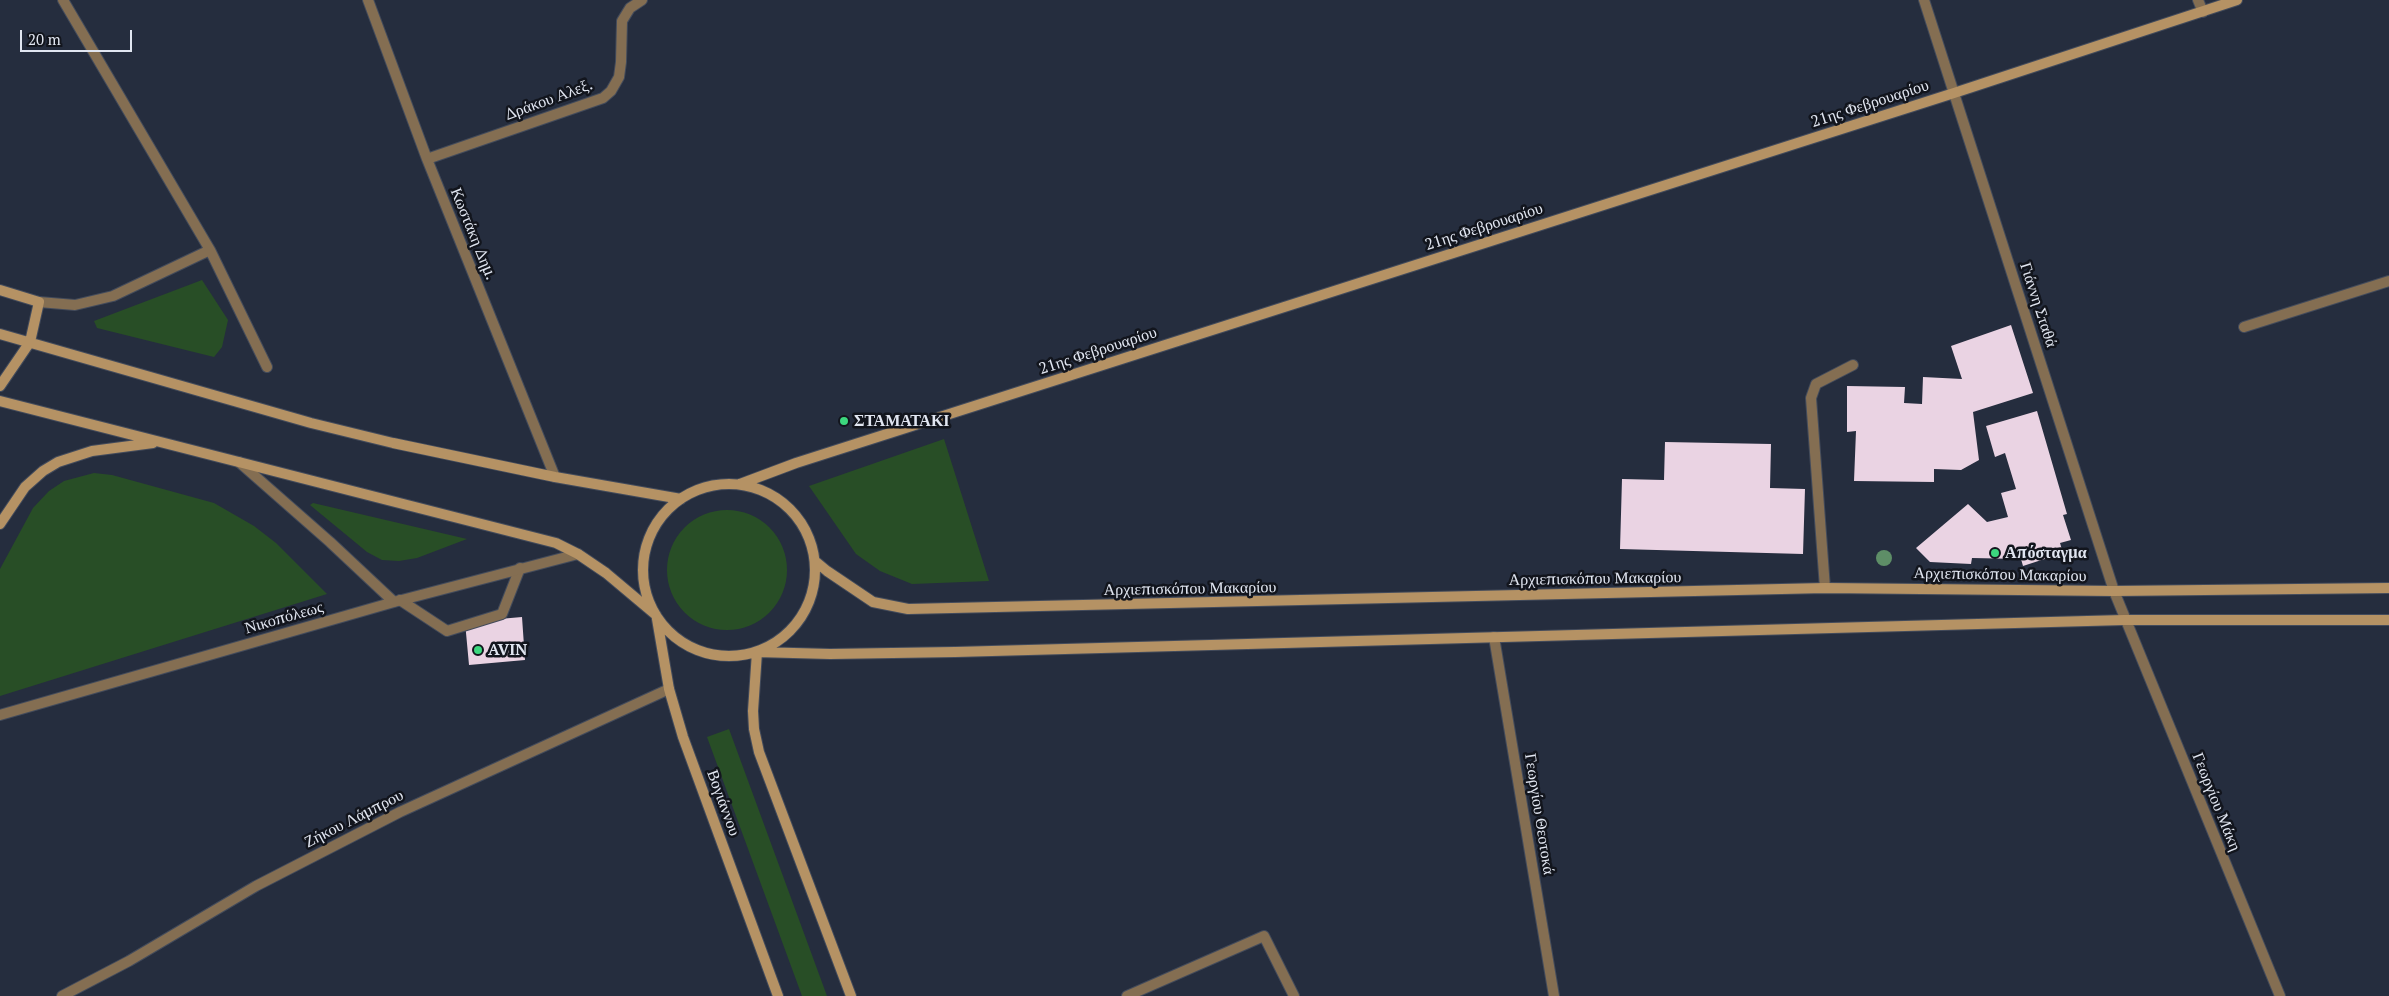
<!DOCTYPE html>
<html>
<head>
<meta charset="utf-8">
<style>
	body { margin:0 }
	#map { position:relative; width:2389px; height:996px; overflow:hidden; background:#252d3e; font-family:"PT Serif",serif }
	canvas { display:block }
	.scale { position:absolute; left:20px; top:30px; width:112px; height:22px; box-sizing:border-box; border:2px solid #e1e6f1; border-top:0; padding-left:6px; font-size:15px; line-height:18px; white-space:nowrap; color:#e1e6f1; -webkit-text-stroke:4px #12151d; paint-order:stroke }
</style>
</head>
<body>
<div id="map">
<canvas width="2389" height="996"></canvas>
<div class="scale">20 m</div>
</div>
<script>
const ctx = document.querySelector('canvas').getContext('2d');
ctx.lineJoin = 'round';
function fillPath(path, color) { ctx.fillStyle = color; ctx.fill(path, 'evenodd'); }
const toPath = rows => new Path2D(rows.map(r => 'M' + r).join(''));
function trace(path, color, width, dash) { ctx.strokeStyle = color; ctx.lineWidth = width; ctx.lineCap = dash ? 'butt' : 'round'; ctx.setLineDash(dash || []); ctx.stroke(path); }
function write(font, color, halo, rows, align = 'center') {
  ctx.font = font + ' "PT Serif",serif'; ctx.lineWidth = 5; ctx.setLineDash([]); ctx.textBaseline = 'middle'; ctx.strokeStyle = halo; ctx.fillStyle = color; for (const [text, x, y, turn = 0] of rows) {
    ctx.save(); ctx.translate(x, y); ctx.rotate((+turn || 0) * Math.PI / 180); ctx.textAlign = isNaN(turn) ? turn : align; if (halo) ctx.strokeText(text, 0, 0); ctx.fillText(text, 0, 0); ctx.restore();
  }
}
const green = toPath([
	[202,280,228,320,222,347,214,357,97,328,94,321],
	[944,439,989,581,912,584,880,571,856,554,809,486],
	[94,473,112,475,214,503,254,526,276,543,327,594,0,696,0,569,33,508,49,491,64,481],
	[313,503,467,539,417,558,399,561,382,560,367,552,310,505],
	'667 570a60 60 0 1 1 120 0a60 60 0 1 1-120 0Z',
	[729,729,827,996,802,996,707,737]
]);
const building = toPath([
	[2011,325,2033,393,1973,412,1979,460,1961,470,1934,469,1934,482,1854,481,1856,431,1847,432,1847,386,1905,387,1904,403,1922,404,1923,377,1962,379,1951,346],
	[2037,411,2067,514,2063,515,2071,540,2060,543,2063,553,2023,566,2021,559,1972,558,1971,564,1930,562,1916,548,1968,504,1987,522,2008,517,2001,493,2016,489,2005,453,1995,457,1986,426],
	[1665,442,1771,444,1770,488,1805,489,1803,554,1620,549,1622,479,1664,480],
	[522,617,525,660,469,665,465,622]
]);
const lane = toPath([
	[1825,588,1811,398,1816,384,1853,365],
	[400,600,447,631,502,614,520,568]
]);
const street = toPath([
	[63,0,210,250,267,367],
	[368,0,427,159,555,477],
	[1924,0,2114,591,2280,996],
	[2198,0,2203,12],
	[427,159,603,98,611,91,619,77,621,62,622,21,630,8,642,0],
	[39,302,75,305,113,296,210,250],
	[2244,327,2389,281],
	[239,462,330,542,394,602],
	[1494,637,1554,996],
	[0,715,394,602,578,554],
	[62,996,129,961,256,886,400,812,669,689],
	[1127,996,1264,936,1294,996]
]);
const secondary = toPath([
	[0,290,39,302,30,342,0,386],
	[0,334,311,423,393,443,555,477,681,499],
	[0,401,556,543,578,554,606,573,656,615],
	'643 570a86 86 0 1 1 172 0a86 86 0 1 1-172 0Z',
	[740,484,796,463,1954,93,2237,0],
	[0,524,25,487,43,471,58,462,92,451,153,443],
	[815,561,827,571,873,602,908,609,1825,588,2114,591,2389,588],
	[657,619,669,689,683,737,778,996],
	[757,652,830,654,955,652,2124,620,2389,620],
	[757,652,753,711,754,729,759,752,851,996]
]);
const trees = [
	[1884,558]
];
const markers = [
	[844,421,5,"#3cd77e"],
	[1995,553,5,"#3cd77e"],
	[478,650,5,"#3cd77e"]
];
const streetNames = [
	["Δράκου Αλεξ.",549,100,-20],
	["21ης Φεβρουαρίου",1870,104,-18],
	["21ης Φεβρουαρίου",1484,227,-18],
	["Κωστάκη Δημ.",473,234,68],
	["Γιάννη Σταθά",2038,305,72],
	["21ης Φεβρουαρίου",1098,351,-18],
	["Αρχιεπισκόπου Μακαρίου",2000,575,1],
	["Αρχιεπισκόπου Μακαρίου",1595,579,-1],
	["Αρχιεπισκόπου Μακαρίου",1190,589,-1],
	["Νικοπόλεως",284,618,-16],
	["Γεωργίου Μάκη",2216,802,68],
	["Βογιάννου",723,803,70],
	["Γεωργίου Θεοτοκά",1539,814,81],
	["Ζήκου Λάμπρου",354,819,-27]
];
const poiNames = [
	["ΣΤΑΜΑΤΑΚΙ",854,421],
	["Απόσταγμα",2005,553],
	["AVIN",488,650]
];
fillPath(green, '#284e26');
fillPath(building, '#ead3e3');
trace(lane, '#434b5b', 12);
trace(street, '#434b5b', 12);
trace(secondary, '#434b5b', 12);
trace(lane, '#846e52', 10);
trace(street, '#846e52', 10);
trace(secondary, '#b59264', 10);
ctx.fillStyle = '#5e8e67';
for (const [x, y] of trees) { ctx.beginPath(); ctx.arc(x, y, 8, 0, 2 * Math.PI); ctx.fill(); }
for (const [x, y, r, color] of markers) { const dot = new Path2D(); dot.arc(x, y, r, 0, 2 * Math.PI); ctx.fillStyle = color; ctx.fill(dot); trace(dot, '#12151d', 2); }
write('16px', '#e1e6f1', '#12151d', streetNames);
write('bold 16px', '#e1e6f1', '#12151d', poiNames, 'left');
</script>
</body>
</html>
